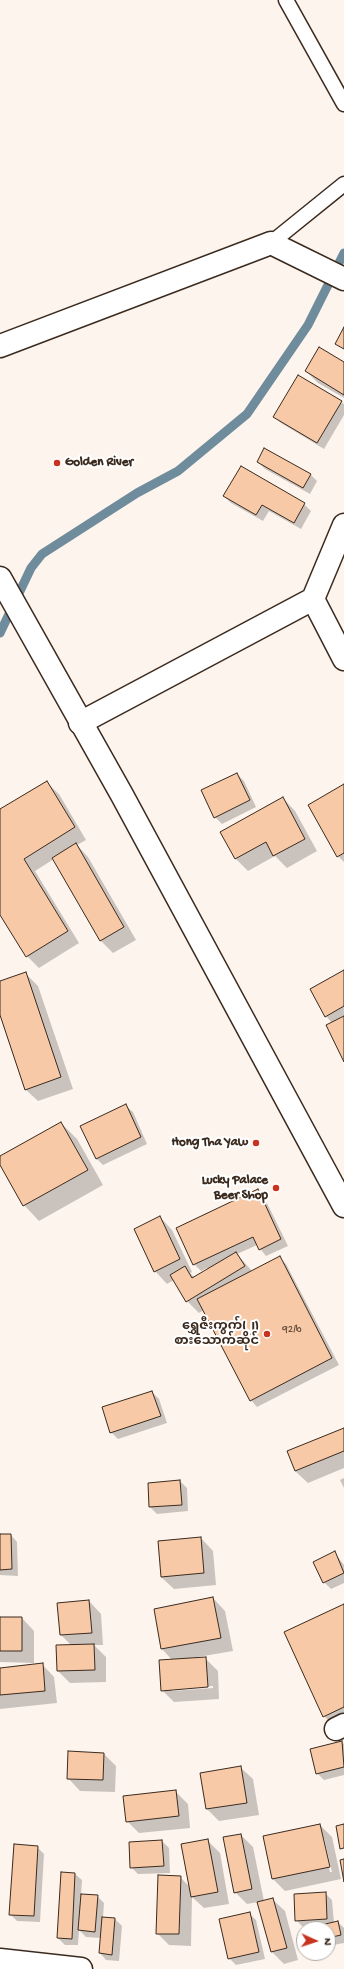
<!DOCTYPE html>
<html>
<head>
<meta charset="utf-8">
<style>
	body { margin:0 }
	#map { position:relative; width:344px; height:1969px; overflow:hidden; background:#fdf4ed; font-family:"Gochi Hand",sans-serif }
	canvas { display:block }
	.north { position:absolute; left:296px; top:1921px; width:40px; height:40px; box-sizing:border-box; background:#fff; border:1px solid #b1aaa5; border-radius:50%; rotate:93deg; font-size:11px; font-weight:700; line-height:16px; text-align:center; color:#3b2a1e }
	.north::after { content:''; display:block; margin:auto; width:14px; height:18px; background:#c8321e; clip-path:polygon(50% 0,100% 100%,50% 72%,0 100%) }
</style>
</head>
<body>
<div id="map">
<canvas width="344" height="1969"></canvas>
<div class="north">N</div>
</div>
<script>
const ctx = document.querySelector('canvas').getContext('2d');
ctx.lineJoin = 'round';
function fillPath(path, color) { ctx.fillStyle = color; ctx.fill(path, 'evenodd'); }
const toPath = rows => new Path2D(rows.map(r => 'M' + r).join(''));
function trace(path, color, width, dash) { ctx.strokeStyle = color; ctx.lineWidth = width; ctx.lineCap = dash ? 'butt' : 'round'; ctx.setLineDash(dash || []); ctx.stroke(path); }
function write(font, color, halo, rows, align = 'center') {
  ctx.font = font + ' "Gochi Hand","Noto Sans Myanmar",sans-serif'; ctx.lineWidth = 4; ctx.setLineDash([]); ctx.textBaseline = 'middle'; ctx.strokeStyle = halo; ctx.fillStyle = color; for (const [text, x, y, turn = 0] of rows) {
    ctx.save(); ctx.translate(x, y); ctx.rotate((+turn || 0) * Math.PI / 180); ctx.textAlign = isNaN(turn) ? turn : align; if (halo) ctx.strokeText(text, 0, 0); ctx.fillText(text, 0, 0); ctx.restore();
  }
}
const shadow = toPath([
	[344,363,344,398,318,383,306,371],
	[341,402,344,404,344,415,324,449,281,423,274,417],
	[258,462,310,474,317,481,310,494,265,469],
	[224,496,304,504,311,511,301,529,269,511,263,521,231,503],
	[237,774,244,781,256,807,222,824,215,817,203,791],
	[46,782,59,794,86,840,77,845,88,857,136,940,113,953,101,941,54,859,35,871,79,943,39,968,27,956,0,913,0,811],
	[344,785,344,862,338,856],
	[283,798,295,811,317,851,287,868,275,856,248,871,236,859,221,832],
	[344,971,344,1059,332,1023,326,1016],
	[26,974,38,986,73,1089,38,1101,25,1089,0,1012,0,982],
	[126,1106,133,1112,147,1144,103,1165,96,1158],
	[61,1123,77,1139,103,1185,39,1221,24,1205,0,1163,0,1157],
	[258,1191,264,1197,288,1246,266,1256,257,1245,237,1254,252,1271,279,1257,286,1264,339,1365,257,1407,251,1400,204,1310,199,1313,187,1301,174,1280,167,1284,155,1271,160,1217,172,1230,192,1272,190,1273,195,1278,208,1270,207,1268,201,1271,194,1264,178,1229],
	[152,1392,159,1399,167,1423,118,1439,111,1432],
	[344,1429,344,1468,308,1483,295,1471],
	[344,1478,344,1488,340,1480],
	[180,1481,187,1488,188,1511,157,1514,150,1507,149,1483],
	[0,1535,11,1535,17,1542,18,1576,0,1575],
	[201,1538,213,1551,216,1585,174,1589,161,1577],
	[335,1553,344,1565,344,1583,331,1589,324,1582],
	[213,1598,225,1611,233,1651,192,1658,193,1659,205,1658,218,1671,219,1699,174,1702,162,1690,173,1661,162,1649],
	[213,1686,213,1688,172,1691,172,1689],
	[89,1601,101,1614,103,1645,94,1645,106,1657,106,1682,70,1683,58,1671,72,1646,61,1635],
	[344,1605,344,1732,341,1733,324,1716],
	[0,1618,22,1618,34,1631,34,1663,0,1662],
	[42,1664,54,1677,57,1703,0,1709,0,1669],
	[342,1742,344,1744,344,1775,324,1780,317,1773,311,1750],
	[104,1754,116,1766,115,1792,80,1791,68,1778],
	[240,1767,253,1779,259,1815,219,1821,207,1809,201,1773],
	[176,1792,188,1804,190,1828,139,1833,127,1821],
	[320,1825,332,1837,341,1879,285,1891,273,1879],
	[322,1838,324,1838,332,1872,330,1872],
	[241,1835,253,1847,264,1901,272,1899,285,1911,298,1960,284,1964,272,1952,258,1902,247,1904,235,1892],
	[162,1841,169,1848,170,1873,138,1874,131,1867],
	[208,1841,220,1853,229,1904,204,1908,192,1897,191,1946,169,1945,157,1933,180,1877,190,1887],
	[37,1847,44,1854,40,1922,17,1921,10,1914],
	[75,1874,82,1880,81,1895,97,1896,104,1903,103,1918,115,1919,122,1926,119,1961,106,1960,100,1953,101,1938,86,1937,79,1930,78,1945,65,1945,58,1938],
	[325,1893,332,1900,334,1923,338,1922,344,1928,344,1943,328,1946,328,1929,306,1929,312,1927,303,1927,296,1920],
	[249,1913,256,1920,265,1959,236,1965,229,1958]
]);
const stream = toPath([
	[0,633,31,568,42,554,137,493,178,471,247,414,308,325,344,253]
]);
const building = toPath([
	[344,327,344,349,335,344,344,327],
	[319,347,344,362,344,395,305,371,319,347],
	[298,375,342,401,317,443,273,417,298,375],
	[264,448,311,474,303,488,257,462,264,448],
	[241,466,305,503,294,523,262,505,256,515,223,496,241,466],
	[237,773,250,800,214,818,201,790,237,773],
	[47,781,75,827,24,859,68,931,26,957,0,915,0,809,47,781],
	[344,784,344,853,337,857,308,805,344,784],
	[283,797,305,839,273,856,266,842,235,859,220,832,283,797],
	[76,843,124,927,100,941,52,858,76,843],
	[344,970,344,1006,325,1017,310,989,344,970],
	[26,972,61,1077,25,1090,0,1015,0,981,26,972],
	[344,1016,344,1062,326,1025,344,1016],
	[126,1104,141,1137,96,1159,80,1126,126,1104],
	[61,1122,88,1170,23,1206,0,1165,0,1156,61,1122],
	[258,1189,281,1239,259,1250,253,1237,193,1265,176,1228,258,1189],
	[160,1216,180,1259,154,1272,134,1229,160,1216],
	[236,1252,245,1266,186,1302,170,1275,185,1266,192,1278,236,1252],
	[280,1256,332,1358,250,1401,197,1299,280,1256],
	[152,1391,161,1416,110,1433,102,1407,152,1391],
	[344,1428,344,1451,295,1471,287,1451,344,1428],
	[180,1480,182,1505,149,1507,148,1483,180,1480],
	[0,1534,11,1534,12,1569,0,1570,0,1534],
	[201,1537,204,1573,161,1577,158,1541,201,1537],
	[335,1551,344,1573,323,1583,313,1562,335,1551],
	[213,1597,221,1638,161,1649,154,1609,213,1597],
	[89,1600,92,1633,60,1635,57,1603,89,1600],
	[344,1604,344,1707,323,1717,284,1632,344,1604],
	[0,1617,22,1617,22,1651,0,1651,0,1617],
	[94,1644,95,1670,57,1671,56,1645,94,1644],
	[206,1657,208,1687,161,1691,159,1660,206,1657],
	[43,1663,45,1691,0,1695,0,1668,43,1663],
	[342,1741,344,1767,316,1774,310,1749,342,1741],
	[68,1751,104,1753,103,1780,67,1779,68,1751],
	[241,1766,247,1803,206,1809,200,1773,241,1766],
	[176,1790,179,1816,126,1822,123,1796,176,1790],
	[320,1824,330,1867,272,1879,263,1836,320,1824],
	[344,1824,344,1848,340,1849,336,1826,344,1824],
	[241,1834,252,1889,234,1893,223,1837,241,1834],
	[208,1839,218,1892,191,1897,181,1844,208,1839],
	[162,1840,164,1866,130,1868,129,1842,162,1840],
	[14,1844,38,1846,34,1916,9,1915,14,1844],
	[344,1859,344,1882,340,1860,344,1859],
	[61,1872,75,1873,72,1939,57,1938,61,1872],
	[158,1875,181,1876,179,1934,156,1934,158,1875],
	[326,1892,327,1919,295,1921,294,1894,326,1892],
	[81,1894,98,1895,95,1932,78,1930,81,1894],
	[273,1898,287,1948,271,1952,257,1902,273,1898],
	[250,1912,259,1952,228,1959,219,1919,250,1912],
	[102,1917,115,1918,112,1955,99,1953,102,1917],
	[338,1921,341,1935,328,1938,328,1929,304,1929,304,1931,304,1929,338,1921]
]);
const lane = toPath([
	[286,0,344,104],
	[271,243,344,184]
]);
const street = toPath([
	[0,346,271,243,344,279],
	[313,599,344,659],
	[80,723,313,599,344,525],
	[336,1729,344,1725],
	[0,1960,81,1969]
]);
const secondary = toPath([
	[0,578,122,795,344,1206]
]);
const markers = [
	[57,463,4,"#c8321e"],
	[256,1143,4,"#c8321e"],
	[276,1188,4,"#c8321e"],
	[267,1334,4,"#c8321e"]
];
const numberNames = [
	["92/b",292,1330]
];
const poiNames = [
	["Golden River",65,463,"left"],
	["Hong Tha Yaw",248,1143],
	["Lucky Palace",268,1181],
	["Beer Shop",268,1196],
	["ရွှေဇီးကွက်(၂)",259,1327],
	["စားသောက်ဆိုင်",259,1342]
];
fillPath(shadow, '#0003');
trace(stream, '#6f8c9d', 9);
fillPath(building, '#f7c9a6');
trace(building, '#3b2a1e', 1);
trace(lane, '#3b2a1e', 17);
trace(street, '#3b2a1e', 25);
trace(secondary, '#3b2a1e', 25);
trace(lane, '#fff', 14);
trace(street, '#fff', 22);
trace(secondary, '#fff', 22);
for (const [x, y, r, color] of markers) { const dot = new Path2D(); dot.arc(x, y, r, 0, 2 * Math.PI); ctx.fillStyle = color; ctx.fill(dot); trace(dot, '#fff', 1.5); }
write('11px', '#6a5240', null, numberNames);
write('bold 13px', '#3b2a1e', '#fff', poiNames, 'right');
</script>
</body>
</html>
